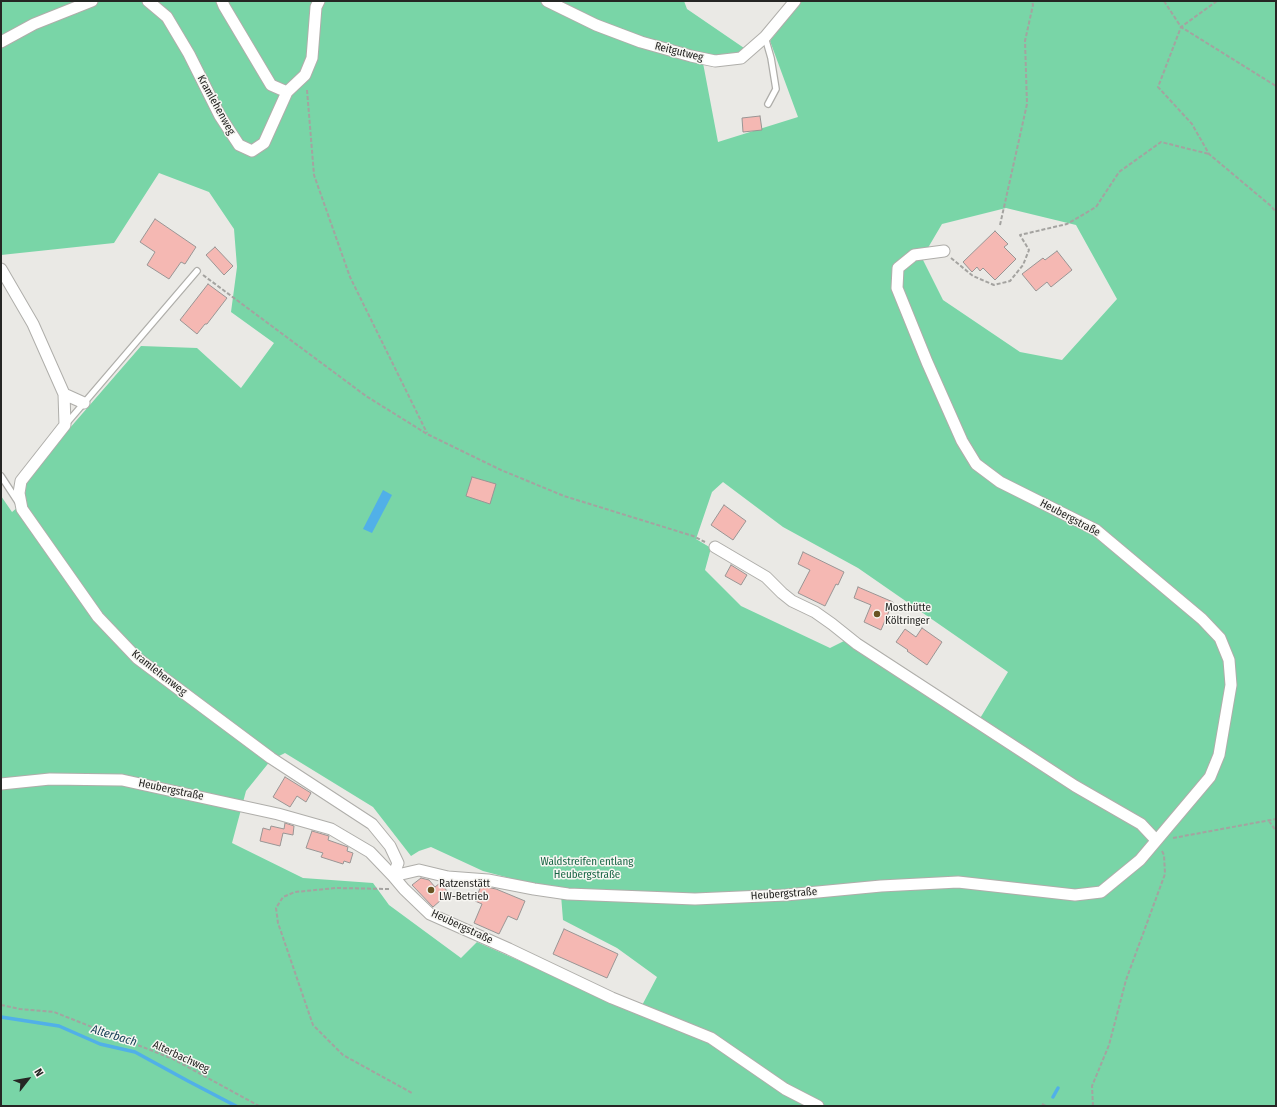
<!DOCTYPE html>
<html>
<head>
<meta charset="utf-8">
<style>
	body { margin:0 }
	#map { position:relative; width:1277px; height:1107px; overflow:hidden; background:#eae9e5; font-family:"Fira Sans Condensed",sans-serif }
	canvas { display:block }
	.frame { position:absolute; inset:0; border:2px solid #262624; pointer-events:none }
	.north { position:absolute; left:8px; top:1059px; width:40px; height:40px; -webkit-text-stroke:3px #f7f6f2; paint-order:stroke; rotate:59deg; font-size:11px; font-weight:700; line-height:16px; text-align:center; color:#262624 }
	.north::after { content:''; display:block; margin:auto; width:14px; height:18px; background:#262624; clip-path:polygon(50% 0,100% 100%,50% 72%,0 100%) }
</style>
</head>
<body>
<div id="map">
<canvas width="1277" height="1107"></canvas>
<div class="frame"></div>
<div class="north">N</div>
</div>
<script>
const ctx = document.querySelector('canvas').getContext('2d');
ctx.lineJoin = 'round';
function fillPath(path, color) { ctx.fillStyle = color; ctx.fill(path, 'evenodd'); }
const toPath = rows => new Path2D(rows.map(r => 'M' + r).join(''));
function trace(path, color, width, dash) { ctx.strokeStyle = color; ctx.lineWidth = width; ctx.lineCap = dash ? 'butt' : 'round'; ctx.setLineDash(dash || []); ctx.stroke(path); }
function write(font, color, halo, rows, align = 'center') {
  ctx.font = font + ' "Fira Sans Condensed",sans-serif'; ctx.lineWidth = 3; ctx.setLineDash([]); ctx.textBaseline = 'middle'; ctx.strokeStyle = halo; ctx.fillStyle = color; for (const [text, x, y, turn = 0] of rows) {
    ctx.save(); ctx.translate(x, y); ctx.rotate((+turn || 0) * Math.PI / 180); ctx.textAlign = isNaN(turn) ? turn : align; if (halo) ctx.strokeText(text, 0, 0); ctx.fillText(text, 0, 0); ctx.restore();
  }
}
const green = toPath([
	[1,1,684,1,687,9,744,48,743,60,703,63,718,142,798,117,770,41,801,1,1276,1,1276,1106,1,1106,1,496,12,512,24,502,26,485,36,467,141,346,197,348,241,388,274,343,231,312,237,267,234,229,209,192,159,173,114,243,1,255],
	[1006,208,1076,225,1117,299,1062,360,1020,352,943,300,922,258,942,224],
	[723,482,783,527,858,568,1008,672,976,725,846,640,830,648,741,606,705,570,711,548,696,539,712,492],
	[285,753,373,807,411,856,419,851,431,847,483,871,517,880,561,895,563,920,617,948,657,977,638,1013,477,942,461,958,389,905,373,883,303,878,232,843,246,791,271,760]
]);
const water = toPath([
	[383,490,392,495,372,533,363,529]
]);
const stream = toPath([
	[1,1017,59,1026,100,1044,135,1052,188,1081,236,1106],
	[1053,1097,1058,1088]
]);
const building = toPath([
	[760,116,762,130,743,132,742,118,760,116],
	[155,219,196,247,185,264,181,262,169,279,147,265,155,252,140,242,155,219],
	[995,231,1008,244,1004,247,1016,259,995,280,983,268,980,271,977,267,972,272,963,262,995,231],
	[215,247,233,266,224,275,206,255,215,247],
	[1057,251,1072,270,1051,287,1047,282,1036,291,1022,274,1043,258,1045,260,1057,251],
	[208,284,227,298,207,324,205,324,197,334,180,320,208,284],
	[472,477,496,484,490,504,466,496,472,477],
	[724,505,746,521,733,540,711,525,724,505],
	[803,552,844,572,838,585,836,584,825,606,798,593,810,570,798,564,803,552],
	[731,565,747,575,741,585,725,576,731,565],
	[858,587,893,602,881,630,864,622,871,605,854,598,858,587],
	[922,628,942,642,927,665,907,651,908,650,896,642,905,629,916,637,922,628],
	[285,777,311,793,306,802,297,796,290,807,273,797,285,777],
	[285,823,294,826,293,835,283,833,280,846,260,841,263,828,270,830,271,826,284,829,285,823],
	[312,831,329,836,328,840,348,847,347,851,353,853,350,863,344,861,343,864,321,857,323,853,306,848,312,831],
	[421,878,429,880,435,887,440,883,449,893,433,907,412,885,421,878],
	[481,886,496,889,525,901,517,920,508,916,499,934,474,923,482,904,475,901,481,886],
	[564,929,618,954,607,978,553,954,564,929]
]);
const path = toPath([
	[1164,1,1181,27,1276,86],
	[1217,1,1181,27,1158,87,1192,124,1209,154,1271,206,1276,212],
	[307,90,314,175,350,277,427,433],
	[1000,225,1027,104,1025,41,1033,5,1032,1],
	[951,258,973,276,994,285,1010,281,1023,265,1029,250,1020,235,1067,224,1096,207,1119,172,1161,142,1209,154],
	[203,275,366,396,427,434,501,470,564,496,693,536,705,542],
	[1269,821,1276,831],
	[1173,838,1276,819],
	[389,889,336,888,295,892,283,897,276,908,278,923,313,1025,343,1055,412,1093],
	[1,1005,20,1009,54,1012,173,1059,259,1106],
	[1042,1104,1046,1106],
	[1093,1106,1092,1086,1109,1045,1126,980,1165,874,1164,855,1162,851]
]);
const service = toPath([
	[765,37,771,58,776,89,768,104],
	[66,424,197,271],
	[1,476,18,502]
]);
const minor = toPath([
	[148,1,167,17,189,54,220,116,239,145,252,151,264,143,287,92,271,85,224,6,222,1],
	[547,1,596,25,641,42,691,56,715,61,741,58,765,37,795,1],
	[1,42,34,24,92,1],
	[287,92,305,75,312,58,316,7,319,1],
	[1,269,33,324,64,394,65,425,21,481,19,493,22,509,98,617,137,658,271,758,372,824,390,846,398,863,393,876],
	[64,394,84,403],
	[715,547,766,577,782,593,792,601,815,612,832,624,857,644,1075,786,1141,824,1156,840],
	[1,784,50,779,122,780,278,814,331,829,370,852,393,876,404,889,430,914,509,949,612,998,711,1038,785,1089,818,1106],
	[393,876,419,870,448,877,488,880,534,889,568,894,695,899,786,895,881,886,958,882,1075,895,1101,892,1140,860,1210,777,1219,755,1231,685,1229,660,1220,638,1202,619,1096,530,1000,482,976,464,962,441,927,362,897,288,898,268,914,255,944,251]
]);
const markers = [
	[877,614,4,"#695423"],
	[431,890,4,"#695423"]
];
const streetNames = [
	["Reitgutweg",679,52,14],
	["Kramlehenweg",216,105,61],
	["Heubergstraße",1070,518,28],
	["Kramlehenweg",159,673,38],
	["Heubergstraße",171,790,12],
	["Heubergstraße",784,894,-4],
	["Heubergstraße",462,927,25],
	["Alterbachweg",181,1057,25]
];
const poiNames = [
	["Mosthütte",885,608],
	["Költringer",885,621],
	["Ratzenstätt",439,884],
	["LW-Betrieb",439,897]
];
const parkNames = [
	["Waldstreifen entlang",587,862],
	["Heubergstraße",587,875]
];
const waterNames = [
	["Alterbach",114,1036,17]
];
fillPath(green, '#79d5a7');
fillPath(water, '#51b0e8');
trace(stream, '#51b0e8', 3.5);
fillPath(building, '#f5b8b3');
trace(building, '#999594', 1);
trace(service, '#afaeaa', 8);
trace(minor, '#afaeaa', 13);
trace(path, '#a4a3a0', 2, [4, 2]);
trace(service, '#fff', 5.5);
trace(minor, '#fff', 11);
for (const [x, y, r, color] of markers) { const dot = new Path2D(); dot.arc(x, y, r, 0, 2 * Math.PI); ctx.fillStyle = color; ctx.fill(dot); trace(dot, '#f7f6f2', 1.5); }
write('11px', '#262624', '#f7f6f2', streetNames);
write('11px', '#262624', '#f7f6f2', poiNames, 'left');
write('11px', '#1b6747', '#f7f6f2', parkNames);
write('italic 12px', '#143d54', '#f7f6f2', waterNames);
</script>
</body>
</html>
